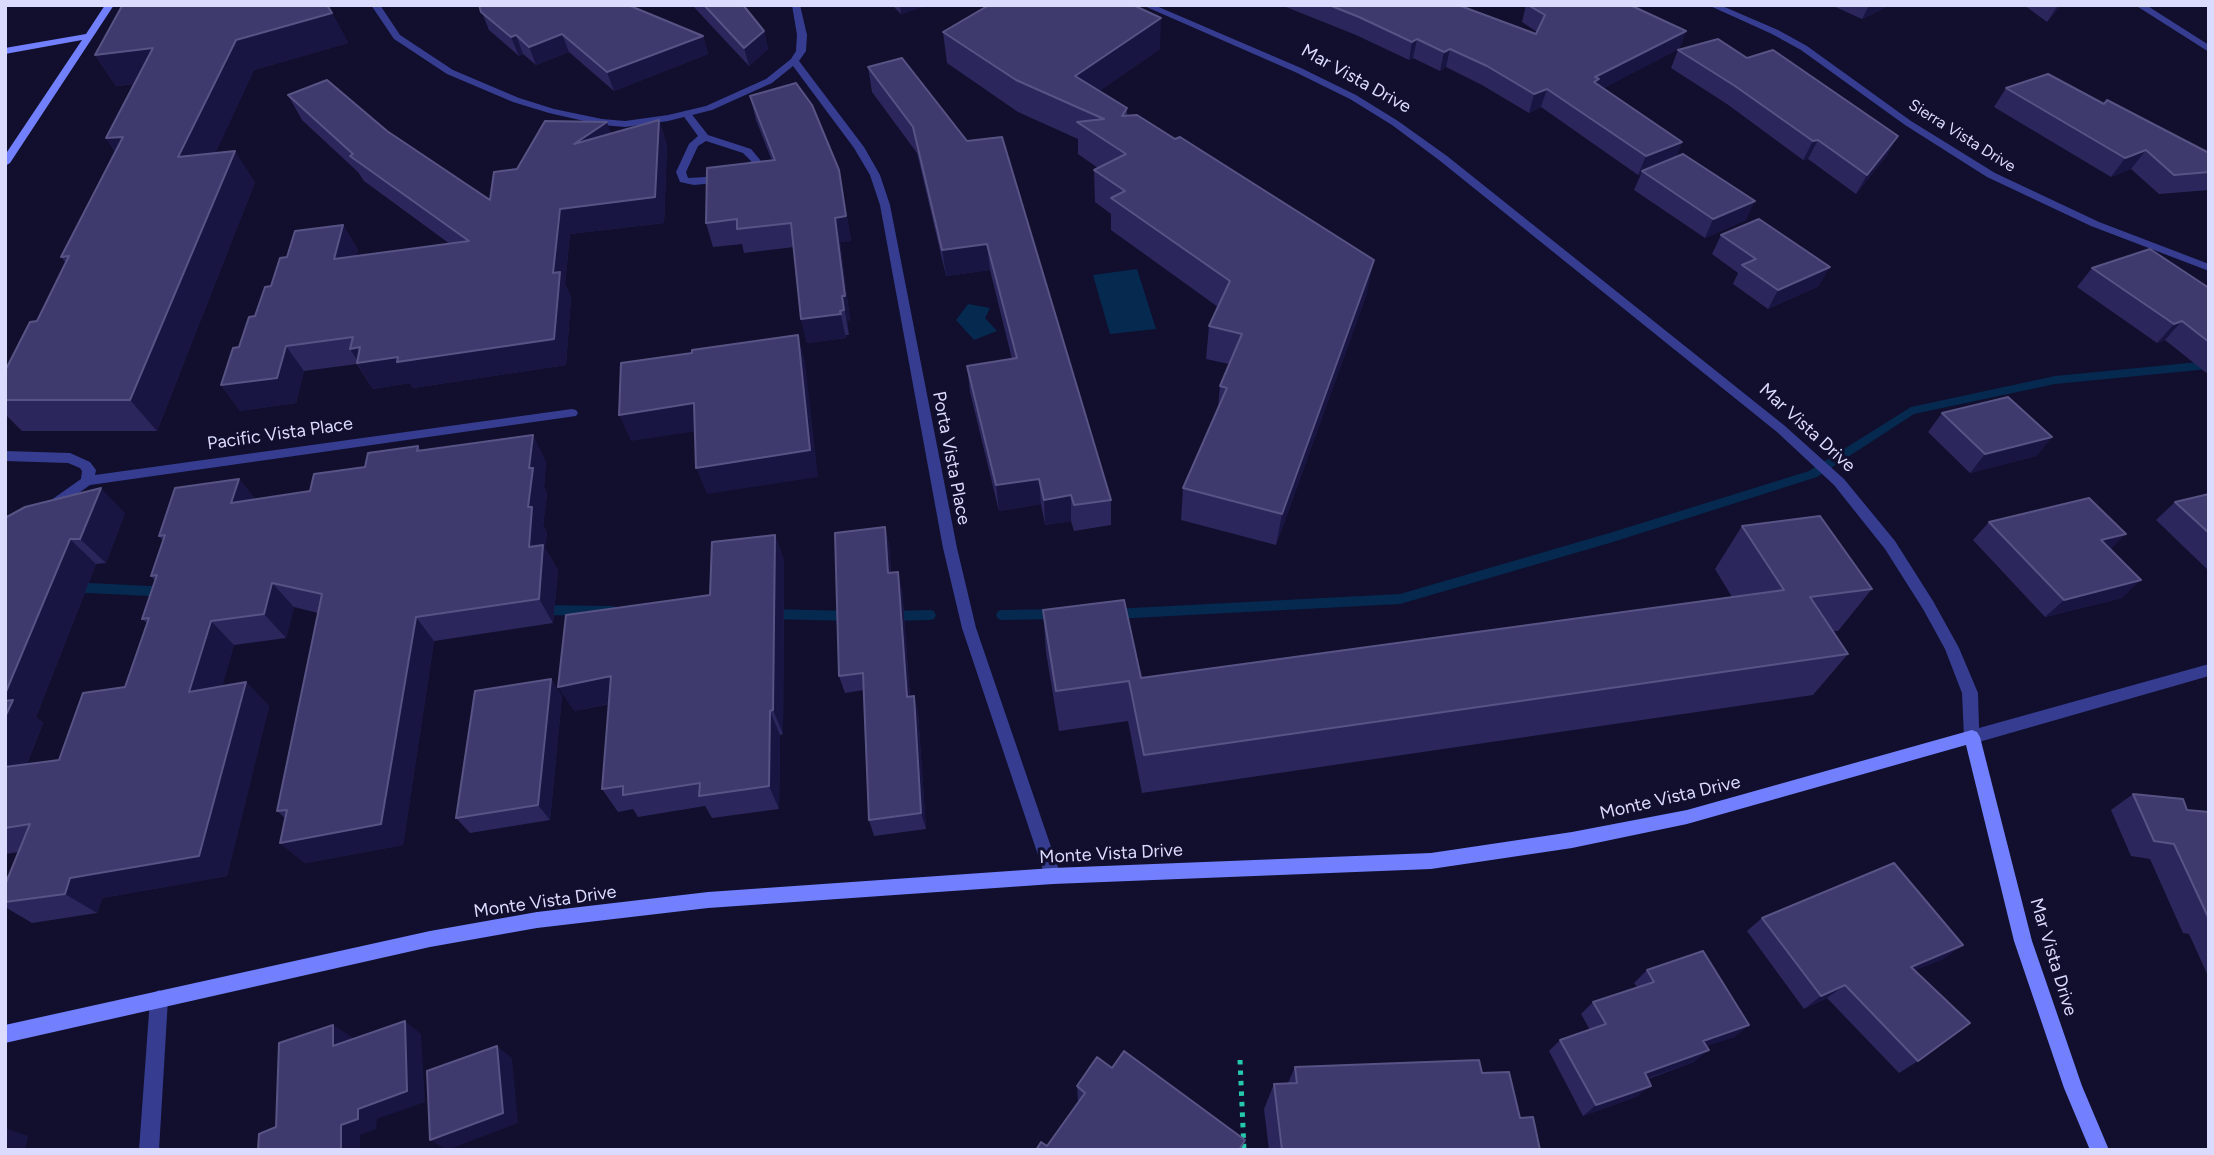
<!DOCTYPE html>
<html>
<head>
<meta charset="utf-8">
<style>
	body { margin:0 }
	#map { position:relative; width:2214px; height:1155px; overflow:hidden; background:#110f2d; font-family:Figtree,sans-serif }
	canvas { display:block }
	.frame { position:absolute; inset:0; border:7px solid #dbdbff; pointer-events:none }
</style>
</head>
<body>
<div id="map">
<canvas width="2214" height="1155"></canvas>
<div class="frame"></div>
</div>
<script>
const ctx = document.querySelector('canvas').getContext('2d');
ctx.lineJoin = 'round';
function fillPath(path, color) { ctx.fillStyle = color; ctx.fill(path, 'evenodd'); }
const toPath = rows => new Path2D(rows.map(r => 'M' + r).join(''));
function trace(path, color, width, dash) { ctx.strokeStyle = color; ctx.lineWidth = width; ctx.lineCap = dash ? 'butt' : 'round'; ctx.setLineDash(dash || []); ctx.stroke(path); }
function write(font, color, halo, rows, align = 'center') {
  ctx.font = font + ' Figtree,sans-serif'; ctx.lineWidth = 6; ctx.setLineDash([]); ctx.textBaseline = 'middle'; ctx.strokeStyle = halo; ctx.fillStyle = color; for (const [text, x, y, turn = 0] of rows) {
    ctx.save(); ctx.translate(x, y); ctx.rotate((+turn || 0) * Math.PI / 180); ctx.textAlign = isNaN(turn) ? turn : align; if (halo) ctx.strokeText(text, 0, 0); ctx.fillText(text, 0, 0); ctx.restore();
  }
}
const water = toPath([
	[1137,269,1156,329,1110,334,1093,275],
	[968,304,990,308,985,318,997,331,974,340,956,320]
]);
const stream = toPath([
	[2209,361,2209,369,2055,384,1914,414,1817,477,1613,542,1400,604,1113,619,1109,618,1107,614,1109,610,1113,609,1400,594,1613,532,1809,471,1911,407,2055,376,2209,361],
	[70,582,168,587,172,589,174,592,172,595,168,597,70,592,66,590,64,587,66,584,70,582],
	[539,605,612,606,616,607,618,611,616,615,612,616,539,615,535,614,533,610,535,606,539,605],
	[770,609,853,611,857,612,859,616,857,620,853,621,770,619,766,618,764,614,766,610,770,609],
	[1060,609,1064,610,1066,614,1064,618,1060,619,1002,620,998,619,996,615,998,611,1002,610,1060,609],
	[930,610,934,611,936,615,934,619,930,620,889,621,885,620,883,616,885,612,889,611,930,610]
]);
const path = toPath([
	[1240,1060,1244,1150]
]);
const lane = toPath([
	[684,112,690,112,708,135,751,149,761,161,759,169,748,176,740,176,740,172,750,166,751,161,743,153,706,141,698,146,686,172,688,178,724,176,729,179,724,182,694,185,680,182,676,172,689,144,698,136,682,114,684,112]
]);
const street = toPath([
	[371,5,380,5,400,35,453,70,519,98,554,109,602,119,625,121,668,115,706,106,766,79,791,59,796,51,797,35,792,5,800,5,807,35,806,51,799,61,864,147,880,175,890,205,957,548,976,628,1061,876,1059,882,1053,884,1047,882,1045,876,962,628,943,548,880,205,870,175,854,148,793,66,772,83,712,110,668,121,625,127,602,125,549,113,513,102,447,74,394,39,371,5],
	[1142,5,1154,5,1301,68,1356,95,1398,121,1447,156,1785,426,1844,479,1895,541,1933,601,1959,648,1978,693,1979,728,2209,664,2209,676,1972,744,1967,742,1964,737,1962,693,1945,649,1923,609,1885,549,1834,485,1777,432,1439,160,1392,125,1350,99,1295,72,1142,5],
	[1708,5,1720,5,1778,30,1807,46,1911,121,1995,173,2099,222,2209,264,2209,271,2091,226,1987,177,1905,125,1801,50,1772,34,1708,5],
	[2135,5,2146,5,2209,45,2209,52,2135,5],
	[572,409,576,410,578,413,576,416,90,485,52,512,45,507,47,503,81,479,82,471,80,468,68,463,5,461,5,451,70,453,90,462,96,470,95,475,572,409],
	[159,990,165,993,168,999,159,1150,139,1150,150,999,153,993,159,990]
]);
const secondary = toPath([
	[105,5,114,5,10,163,5,166,5,155,82,40,5,54,5,48,86,34,105,5],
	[1972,730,1977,732,1980,737,2032,941,2082,1086,2109,1150,2090,1150,2064,1088,2014,941,1966,745,1687,824,1572,848,1431,869,1053,884,708,908,537,928,430,947,5,1043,5,1025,430,931,537,912,708,892,1053,868,1431,853,1572,832,1687,810,1972,730]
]);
const wall = toPath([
	[479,5,703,36,708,54,614,91,569,52,536,65,523,54,519,56,489,30],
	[692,5,743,5,764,31,768,49,749,66],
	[892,5,928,5,901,14],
	[1281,5,1458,5,1536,34,1537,32,1522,22,1526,5,1630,5,1686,31,1679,49,1603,88,1682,142,1676,157,1746,220,1705,238,1634,190,1641,174,1638,175,1541,107,1529,113,1482,85,1446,67,1440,71,1413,58,1409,60,1356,35],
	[1831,5,1890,5,1862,19],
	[2024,5,2061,5,2047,22],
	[332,13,348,43,254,70,215,153,255,182,157,431,22,431,5,414,5,371,37,321,66,263,61,257,115,151,106,138,135,84,116,86,95,55],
	[943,32,1160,49,1099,91,1127,108,1127,116,1367,293,1276,545,1181,520,1183,488,1218,408,1220,386,1229,364,1206,359,1209,326,1218,307,1111,230,1111,214,1095,202,1094,170,1098,168,1078,154,1078,139,1018,112,947,63],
	[1678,50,1747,58,1888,154,1856,194,1808,159,1803,160,1727,104,1671,68],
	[902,58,1111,500,1111,525,1074,531,1071,521,1045,525,1041,504,999,511,970,392,967,366,1012,359,990,270,946,276,917,153,872,92,868,67],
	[2006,88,2104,104,2209,153,2209,190,2159,194,2131,169,2111,177,1994,107],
	[288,95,387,131,490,200,517,169,612,134,659,120,667,146,664,223,570,234,565,284,571,297,566,365,413,388,410,383,373,389,357,364,304,371,296,403,240,411,221,385,239,347,287,257,343,225,358,250,356,256,450,244,364,181,358,172,302,120],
	[750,96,839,170,851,241,840,242,850,320,847,321,849,335,846,335,846,338,807,343,801,319,794,247,744,253,742,244,713,247,706,223,772,161,756,120],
	[1721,235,1819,286,1768,309,1733,284,1738,273,1712,254],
	[2092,268,2209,288,2209,375,2165,340,2157,343,2077,287],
	[1942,413,2052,437,2036,456,1970,473,1928,432],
	[418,446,421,451,546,461,544,487,547,493,543,526,547,532,545,548,558,570,553,623,434,641,403,845,305,863,280,843,285,818,277,811,318,613,294,607,286,638,234,645,222,686,246,682,269,706,227,876,102,898,97,913,32,923,5,907,5,885,19,852,5,854,5,518,125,513,106,563,96,564,36,717,43,723,27,764,59,760,125,687,147,623,142,619,155,581,151,576,163,541,159,536,239,479,256,500,310,491,365,467],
	[2209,494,2209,571,2156,520,2175,502],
	[1989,522,2110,550,2122,598,2045,617,1973,540],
	[1742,526,1872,589,1838,631,1833,631,1848,654,1813,695,1142,793,1128,721,1059,731,1046,652,1043,610,1141,678,1732,597,1715,569],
	[885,527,889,545,891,572,902,589,910,697,914,696,918,713,926,829,874,836,869,820,864,690,845,693,839,676],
	[775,535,784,561,783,734,780,735,779,809,712,818,705,806,638,817,633,809,618,812,602,789,609,704,574,711,710,595],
	[551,679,562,696,550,820,470,833,456,818],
	[2133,794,2187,810,2209,812,2209,978,2189,934,2183,933,2150,859,2131,856,2111,810],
	[1762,918,1963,945,1943,959,1915,970,1918,1061,1899,1073,1827,998,1804,1009,1747,931],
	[1647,970,1749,1025,1734,1037,1706,1046,1694,1062,1648,1079,1638,1096,1583,1116,1549,1051,1560,1040,1590,1030,1581,1014,1593,1002,1637,987,1634,983],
	[1295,1067,1482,1073,1520,1118,1540,1150,1269,1150,1264,1109,1274,1084,1288,1083],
	[1112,1068,1047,1146,1078,1103,1077,1086]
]);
const shadedWall = toPath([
	[900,5,928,5,901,14],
	[1869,5,1890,5,1862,19],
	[2058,5,2061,5,2047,22],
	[332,13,348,43,254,70,199,189,178,157,236,40],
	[1161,18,1160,49,1076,107,1075,76],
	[764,31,768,49,749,66,744,48],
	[1686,31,1679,49,1595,93,1587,100,1595,77],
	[562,34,569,52,536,65,529,47],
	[516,35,523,54,519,56,511,37],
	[703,36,708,54,614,91,607,72],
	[1417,39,1413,58,1409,60,1412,42],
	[153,48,173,79,116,86,95,55],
	[1450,49,1446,67,1440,71,1444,52],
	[1547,89,1541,107,1529,113,1534,94],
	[659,120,667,146,664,223,570,234,565,284,571,297,566,365,413,388,410,383,373,389,357,363,359,363,350,349,553,273,560,209],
	[607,122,616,147,574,144],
	[1898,136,1888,154,1856,194,1867,175],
	[123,137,129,169,106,138],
	[1818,140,1808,159,1803,160,1813,141],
	[1682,142,1675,160,1642,171,1641,174,1638,175,1646,156],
	[2146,150,2131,169,2111,177,2125,158],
	[235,151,255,182,157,431,130,400],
	[839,170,851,241,840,242,850,320,847,321,849,335,842,296,835,218],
	[1755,201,1746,220,1705,238,1713,219],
	[343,225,358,250,349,284,334,259],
	[987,244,990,270,946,276,942,250],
	[1374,260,1367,293,1276,545,1282,514],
	[1830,267,1819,286,1768,309,1778,290],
	[840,311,846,338,807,343,801,319],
	[2182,321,2165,340,2157,343,2174,324],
	[798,335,805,362,818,477,707,494,696,468],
	[286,346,304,371,296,403,240,411,221,385],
	[694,403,704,430,631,441,619,415],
	[533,435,546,461,544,487,547,493,543,526,547,532,545,548,558,570,553,623,539,599,529,547,529,468],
	[2052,437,2036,456,1970,473,1985,454],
	[239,479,260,505,231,503],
	[1039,479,1041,504,999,511,996,485],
	[101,488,125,513,106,563,80,539],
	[1071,495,1071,521,1045,525,1044,500],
	[885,527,889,545,892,591,888,573],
	[2126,534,2108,552,2101,540],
	[775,535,784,561,783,734,773,710],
	[70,539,96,564,36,717,43,723,16,792,5,785,5,694],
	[898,572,902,589,911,714,907,697],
	[2141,580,2122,598,2045,617,2064,600],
	[272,583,294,607,286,638,264,614],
	[416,617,434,641,403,845,305,863,280,843],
	[211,621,234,645,214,715,189,692],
	[611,676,625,700,574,711,558,687],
	[551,679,562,696,550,820,538,805],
	[246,682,269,706,227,876,102,898,97,913,65,894,70,878],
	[914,696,918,713,926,829,921,813],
	[770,711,780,735,779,809,769,786],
	[1963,945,1943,959,1892,980,1911,967],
	[1845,985,1827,998,1804,1009,1821,996],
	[405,1021,421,1034,425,1102,377,1119,376,1129,360,1135,360,1150,341,1150,341,1125,358,1109],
	[333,1025,352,1037,352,1058,333,1046],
	[1749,1025,1734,1037,1688,1052,1703,1041],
	[497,1046,512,1058,518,1123,447,1150,430,1140],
	[1709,1050,1694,1062,1631,1084,1645,1073],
	[1651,1086,1638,1096,1583,1116,1596,1105],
	[5,1128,28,1136,25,1150,5,1150]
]);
const building = toPath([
	[327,5,332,13,236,40,178,157,235,151,130,400,5,400,5,371,30,322,37,321,69,256,61,257,123,137,106,138,153,48,95,55,122,6,327,5],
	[479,5,628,5,703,36,607,72,562,34,529,47,516,35,511,37,481,12,479,5],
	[704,5,743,5,764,31,744,48,704,5],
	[989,5,1133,5,1161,18,1075,76,1127,108,1122,116,1137,115,1175,139,1180,137,1374,260,1282,514,1183,488,1227,388,1220,386,1242,334,1209,326,1230,281,1111,198,1125,191,1094,170,1126,154,1077,122,1104,119,1016,80,943,32,989,5],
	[1329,5,1458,5,1536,34,1545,15,1528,5,1630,5,1686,31,1595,77,1599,79,1594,82,1682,142,1646,156,1547,89,1534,94,1487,66,1450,49,1444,52,1417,39,1412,42,1359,17,1329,5],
	[1718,39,1747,58,1773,50,1898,136,1867,175,1818,140,1813,141,1735,86,1678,50,1718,39],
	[902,58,967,141,1002,137,1111,500,1074,505,1071,495,1044,500,1039,479,996,485,967,366,1017,358,987,244,942,250,913,127,868,67,902,58],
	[2048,74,2104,104,2107,100,2209,153,2209,172,2174,175,2146,150,2125,158,2006,88,2048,74],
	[327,80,387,131,490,200,494,172,517,169,545,121,607,122,574,144,659,120,655,197,560,209,553,273,560,272,554,339,397,362,398,357,357,363,360,347,350,349,353,337,286,346,277,378,221,385,233,348,239,347,249,317,255,316,265,287,271,286,280,258,287,257,295,231,343,225,334,259,469,241,350,156,353,154,288,95,327,80],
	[796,83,812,105,839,170,846,216,835,218,845,296,842,296,844,310,840,311,841,314,801,319,791,223,737,229,737,219,706,223,707,168,775,160,750,96,796,83],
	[1683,154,1755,201,1713,219,1642,171,1683,154],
	[1759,219,1830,267,1778,290,1742,265,1756,259,1721,235,1759,219],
	[2150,249,2209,288,2209,342,2182,321,2174,324,2092,268,2150,249],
	[798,335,810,450,696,468,694,403,619,415,621,363,692,353,692,350,798,335],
	[2008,397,2052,437,1985,454,1942,413,2008,397],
	[533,435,529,468,533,468,528,507,532,507,529,547,543,545,539,599,416,617,381,824,280,843,287,810,277,811,322,594,272,583,264,614,211,621,189,692,246,682,199,856,70,878,65,894,5,902,5,885,30,824,5,828,5,767,59,760,83,693,125,687,149,618,142,619,157,575,151,576,165,535,159,536,175,488,239,479,231,503,310,491,314,474,365,467,368,453,418,446,417,451,533,435],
	[101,488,80,539,70,539,5,694,5,518,25,507,101,488],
	[2209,494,2209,533,2175,502,2209,494],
	[2089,498,2126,534,2101,540,2141,580,2064,600,1989,522,2089,498],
	[1820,516,1872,589,1810,597,1848,654,1144,755,1129,681,1056,691,1043,610,1124,600,1141,678,1784,590,1742,526,1820,516],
	[885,527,888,573,898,572,907,697,914,696,921,813,869,820,863,673,839,676,835,533,885,527],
	[775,535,773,710,770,711,769,786,699,796,700,783,623,795,623,786,602,789,611,676,558,687,566,615,710,595,712,542,775,535],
	[551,679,538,805,456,818,475,691,551,679],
	[13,700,5,717,5,701,13,700],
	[2133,794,2183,799,2187,810,2209,812,2209,919,2174,844,2154,841,2133,794],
	[1894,863,1963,945,1911,967,1970,1023,1918,1061,1845,985,1821,996,1762,918,1894,863],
	[1703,951,1749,1025,1703,1041,1709,1050,1645,1073,1651,1086,1596,1105,1560,1040,1606,1024,1593,1002,1654,982,1647,970,1703,951],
	[405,1021,407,1091,358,1109,358,1119,341,1125,341,1150,258,1150,259,1134,276,1127,279,1043,333,1025,333,1046,405,1021],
	[497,1046,503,1113,430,1140,427,1071,497,1046],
	[1124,1051,1245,1140,1239,1150,1036,1150,1041,1142,1047,1146,1085,1093,1077,1086,1097,1057,1112,1068,1124,1051],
	[1479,1060,1482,1073,1509,1072,1520,1118,1533,1117,1540,1150,1282,1150,1274,1084,1297,1083,1295,1067,1479,1060]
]);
const farStreetnames = [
	["Sierra Vista Drive",1962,136,32]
];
const streetNames = [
	["Mar Vista Drive",1356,79,29],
	["Mar Vista Drive",1807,428,42],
	["Pacific Vista Place",280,434,-8],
	["Porta Vista Place",951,458,79],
	["Monte Vista Drive",1670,798,-13],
	["Monte Vista Drive",1111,854,-3],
	["Monte Vista Drive",545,902,-8],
	["Mar Vista Drive",2053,957,73]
];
fillPath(water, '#062950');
fillPath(stream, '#062950');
trace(path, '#25c9ac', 5, [4.5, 6]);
fillPath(lane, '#363d90');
fillPath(street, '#363d90');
fillPath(secondary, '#7280ff');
fillPath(wall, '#2b275c');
fillPath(shadedWall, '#191542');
fillPath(building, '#3e3a6e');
trace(building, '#575384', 2);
write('16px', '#dbdbff', '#110f2d', farStreetnames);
write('18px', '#dbdbff', '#110f2d', streetNames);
</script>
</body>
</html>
